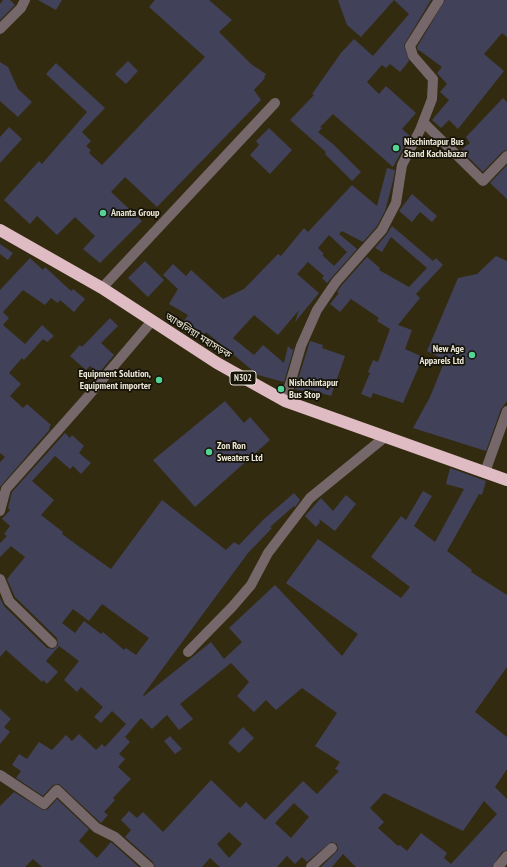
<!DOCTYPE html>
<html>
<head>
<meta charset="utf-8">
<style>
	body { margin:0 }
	canvas { display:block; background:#322b10 }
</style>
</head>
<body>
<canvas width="507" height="867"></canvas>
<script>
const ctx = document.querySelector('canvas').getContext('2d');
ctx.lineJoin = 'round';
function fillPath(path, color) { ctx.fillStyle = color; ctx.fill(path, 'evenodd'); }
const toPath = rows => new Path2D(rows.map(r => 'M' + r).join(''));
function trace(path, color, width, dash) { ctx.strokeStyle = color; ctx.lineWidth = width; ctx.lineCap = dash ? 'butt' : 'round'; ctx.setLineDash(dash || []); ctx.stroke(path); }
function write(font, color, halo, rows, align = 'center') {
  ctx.font = font + ' "PT Sans Narrow","Noto Sans Bengali",sans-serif'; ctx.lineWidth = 3.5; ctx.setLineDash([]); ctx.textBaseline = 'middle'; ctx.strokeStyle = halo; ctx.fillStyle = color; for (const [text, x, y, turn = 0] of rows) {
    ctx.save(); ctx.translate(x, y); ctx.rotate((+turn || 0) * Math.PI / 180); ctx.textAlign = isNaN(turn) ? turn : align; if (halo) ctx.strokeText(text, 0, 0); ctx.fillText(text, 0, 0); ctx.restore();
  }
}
const building = toPath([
	[3,0,10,0,15,5,0,20,0,4],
	[38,0,62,0,56,10],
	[155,0,209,0,232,20,219,32,251,64,266,74,264,77,265,78,254,90,261,100,157,207,125,177,111,192,142,221,100,263,83,249,95,236,75,217,57,235,37,216,30,224,4,200,39,161,42,164,87,112,46,74,56,63,105,108,82,132,91,141,86,146,91,150,89,153,102,165,205,57,149,7],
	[338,0,431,0,404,45,409,61,400,72,390,64,386,68,382,65,367,82,379,94,386,86,416,113,402,129,410,136,393,167,333,114,320,127,322,128,318,132,334,145,361,172,352,181,325,154,326,152,290,120,314,95,312,94,341,53,354,39,373,56,409,14,394,0,361,37,347,25],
	[445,0,507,0,507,37,502,33,484,54,504,71,458,129,449,120,441,128,432,120,449,100,440,92,447,84,437,73,442,67,419,50,418,51,417,47],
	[128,61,138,71,126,84,115,74],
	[0,62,8,67,18,89,32,102,18,117,0,101],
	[503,98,507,102,507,150,502,152,483,172,461,150,470,143,466,137],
	[9,127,22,139,0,163,0,137],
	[269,128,292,150,270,174,250,155,259,145,256,141],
	[507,165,507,199,490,183],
	[387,168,395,170,393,181,385,211,377,226,363,242,342,231,339,234,357,249,327,283,322,278,324,276,308,262,297,274,319,293,295,322,299,310,278,335,254,315,233,338,254,355,263,345,284,363,288,346,292,350,294,348,284,382,258,375,206,332,203,336,183,322,188,315,169,304,178,289,163,275,173,264,186,276,191,270,223,299,244,289,278,254,281,256,304,228,308,232,352,185,377,206],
	[329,235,347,252,334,266,322,255,324,254,318,248],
	[412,194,437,216,432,222,420,212,412,222,399,211],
	[392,226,433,261,436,258,443,265,416,294,420,298,398,325,412,330,405,349,423,357,403,403,373,393,371,398,361,394,370,373,368,372,373,360,378,362,390,329,377,321,379,318,351,299,340,312,330,304,339,293,337,292,341,286,367,257,380,268,379,270,409,287,427,268,391,237,382,252,375,248,387,234],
	[0,244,13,253,8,260,0,254],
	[496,256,507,261,507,401,501,409,486,451,413,428,430,397,445,360,427,351,458,278,477,274],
	[30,258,43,270,45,267,71,291,73,289,85,299,74,312,60,300,58,303,51,298,45,305,23,290,3,312,9,318,3,325,25,344,42,325,54,336,47,342,43,339,24,360,22,358,9,373,21,384,10,396,23,408,27,404,51,425,49,428,50,429,0,487,0,462,5,457,0,453,0,290],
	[145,261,164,280,148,297,128,278],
	[110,318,118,326,101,343,114,355,99,373,90,366,86,370,70,356,80,345,82,347],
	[310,341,323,345,322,348,345,356,331,396,308,389,308,392,295,389],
	[225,401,244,423,250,417,270,440,195,507,153,460],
	[65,433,70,438,72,435,84,446,79,453,91,463,81,474,73,466,70,469,55,456,32,481,54,500,41,515,63,532,62,534,77,545,111,569,162,500,226,550,234,542,239,545,264,519,294,493,300,500,295,507,294,506,270,527,272,528,248,553,143,695,144,696,211,642,224,659,242,642,229,628,275,585,342,656,358,634,286,583,318,539,401,598,410,587,371,557,401,516,406,520,423,491,432,496,414,526,435,542,464,489,446,484,450,468,486,481,482,495,479,494,447,551,472,570,471,572,507,595,507,667,475,712,507,737,507,769,495,787,507,799,507,850,502,852,492,867,356,867,343,854,332,867,321,867,338,850,337,844,331,842,307,862,302,857,295,864,287,856,277,867,220,867,210,858,202,867,155,867,153,862,125,837,131,830,121,820,129,811,137,818,143,812,163,832,211,780,240,808,246,802,265,820,303,781,317,794,339,771,335,769,340,762,315,746,337,713,302,688,276,710,266,700,254,712,237,696,249,682,231,663,180,704,193,719,179,730,167,715,152,729,141,718,125,737,130,742,119,754,125,759,118,767,131,779,113,798,115,800,104,812,108,815,101,823,59,784,53,785,43,796,16,778,21,771,12,765,19,754,27,759,39,742,52,750,66,735,72,741,79,734,96,750,102,744,105,747,126,724,112,711,101,723,94,717,103,707,81,687,77,692,64,680,79,661,59,646,46,661,58,672,47,684,43,680,42,682,6,650,0,657,0,598,4,606,47,648,53,649,58,645,57,638,15,597,7,579,25,557,11,546,0,557,0,543,7,536,4,534,10,526,2,519,10,510,8,508,12,492],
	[102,604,149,638,136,655,126,648,124,650,103,632,101,634,84,621,75,633,62,623,73,609,89,621],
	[384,793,463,831,484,801,497,814,451,864,444,858,447,853,421,833,407,851,400,845,398,846,378,828,384,822,370,808],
	[294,803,309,817,291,838,275,823],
	[229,832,242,844,229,858,217,844],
	[346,495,356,504,335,531,319,519,320,522,316,527,305,516,321,498,333,511],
	[0,709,11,719,4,727,10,732,0,744],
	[243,727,254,738,239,753,228,743],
	[170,736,182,749,175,754,164,741],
	[14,792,43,810,48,809,57,799,89,829,79,841,97,858,111,842,139,867,42,867,33,859,25,867,0,867,0,806]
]);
const minor = toPath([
	[0,29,21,8,25,0],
	[423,122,483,181,507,156],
	[102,288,275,103],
	[285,401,301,346,317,310,336,282,382,230,396,203,402,165,420,130,432,99,433,79,413,56,410,46,439,0],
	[485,472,507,411],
	[0,511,6,489,84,401,152,321],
	[0,579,9,601,52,643],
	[188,652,233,606,251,585,268,553,310,498,385,437],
	[0,775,44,804,57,790,97,828,115,837,149,867],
	[311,867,332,848],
	[498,867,507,856]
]);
const highway = toPath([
	[0,230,102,288,217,363,285,401,507,480]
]);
const markers = [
	[396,148,4,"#54d396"],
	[103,213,4,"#54d396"],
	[472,355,4,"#54d396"],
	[159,380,4,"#54d396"],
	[281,389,4,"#54d396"],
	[209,452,4,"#54d396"]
];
const shields = [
	[243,378,26]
];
const shieldNames = [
	["N302",243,378]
];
const poiNames = [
	["Nischintapur Bus",404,142],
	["Stand Kachabazar",404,154],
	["Ananta Group",111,213],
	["New Age",464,349,"right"],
	["Apparels Ltd",464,361,"right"],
	["Equipment Solution,",151,374,"right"],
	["Equipment importer",151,386,"right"],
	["Nishchintapur",289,383],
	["Bus Stop",289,395],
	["Zon Ron",217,446],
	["Sweaters Ltd",217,458]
];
const streetNames = [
	["আশুলিয়া মহাসড়ক",198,336,32]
];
fillPath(building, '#41415a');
trace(minor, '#76676a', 10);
trace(highway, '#dfbbc3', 12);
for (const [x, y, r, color] of markers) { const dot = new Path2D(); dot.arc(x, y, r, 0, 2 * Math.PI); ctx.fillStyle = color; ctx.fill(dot); trace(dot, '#161308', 1.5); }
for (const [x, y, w] of shields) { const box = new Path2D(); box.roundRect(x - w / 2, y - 7, w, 14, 3); ctx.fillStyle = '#161308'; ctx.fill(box); trace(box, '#ebe7d7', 1); }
write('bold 9px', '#ebe7d7', null, shieldNames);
write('bold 10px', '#ebe7d7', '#161308', poiNames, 'left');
write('10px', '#ebe7d7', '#161308', streetNames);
</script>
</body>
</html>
